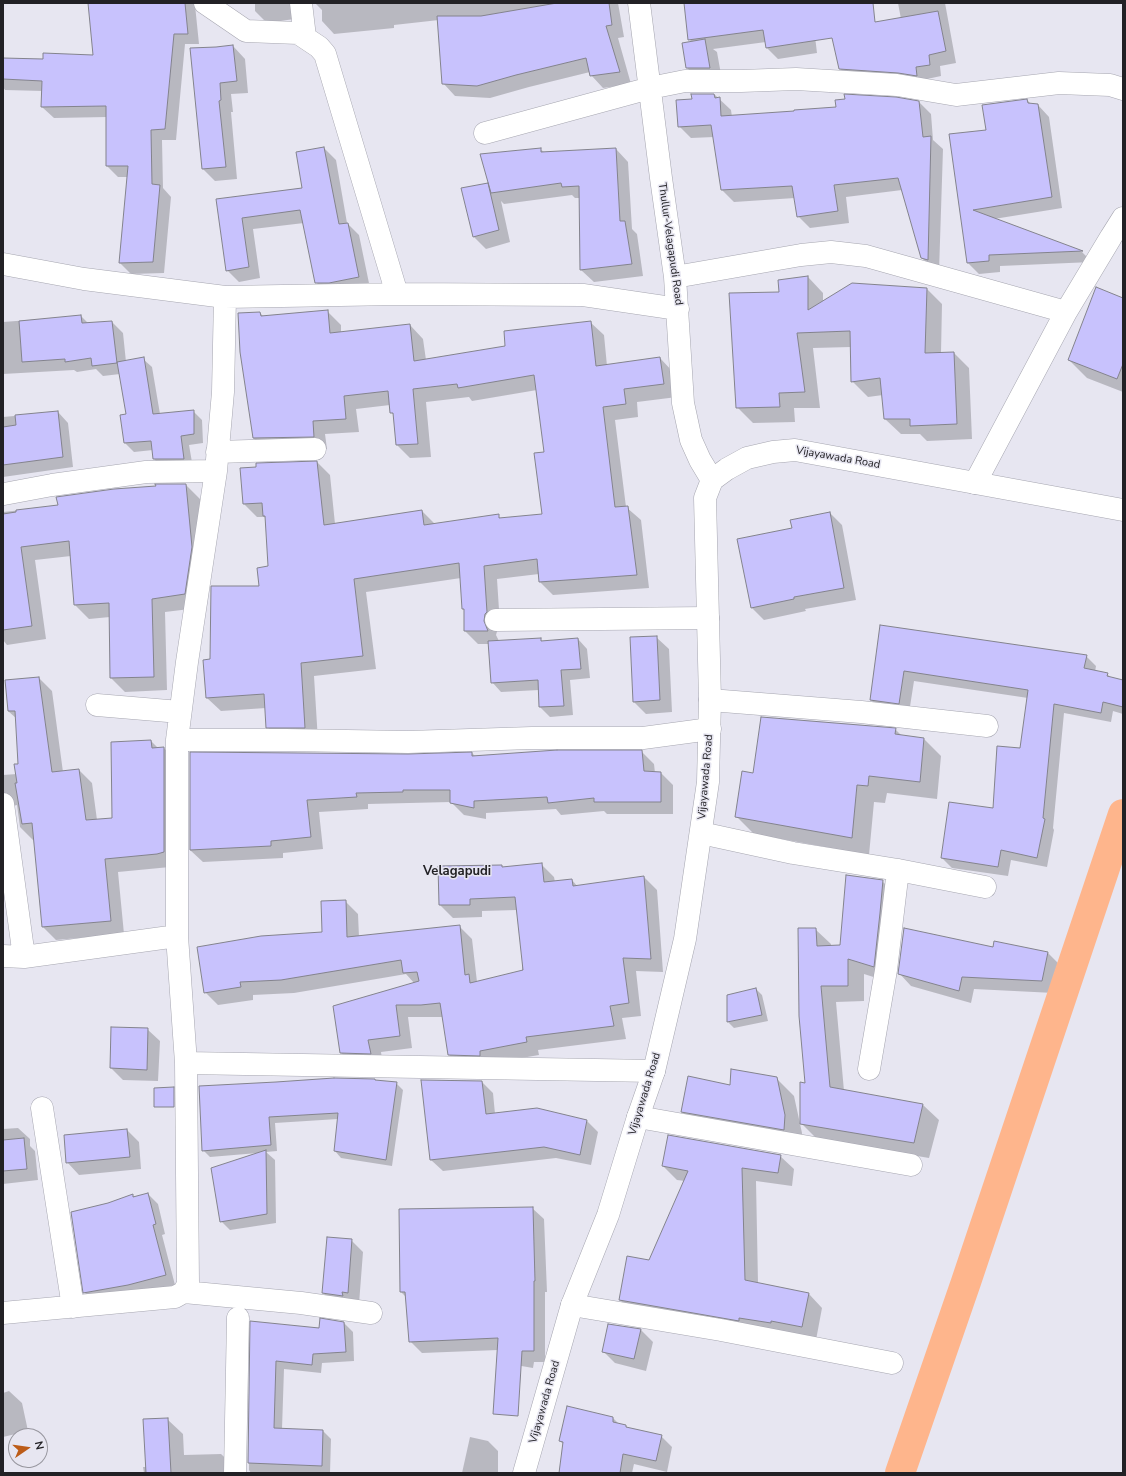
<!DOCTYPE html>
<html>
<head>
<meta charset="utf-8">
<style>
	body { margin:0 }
	#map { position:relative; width:1126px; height:1476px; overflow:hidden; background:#e7e6f1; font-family:"Nunito Sans",sans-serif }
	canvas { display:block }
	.frame { position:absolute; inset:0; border:4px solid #222125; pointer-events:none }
	.north { position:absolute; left:8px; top:1428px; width:40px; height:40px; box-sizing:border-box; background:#e7e6f1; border:1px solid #98979f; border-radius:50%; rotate:77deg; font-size:11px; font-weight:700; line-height:16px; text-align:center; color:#222125 }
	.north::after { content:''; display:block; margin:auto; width:14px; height:18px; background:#bc5c18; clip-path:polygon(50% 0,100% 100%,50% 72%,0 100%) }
</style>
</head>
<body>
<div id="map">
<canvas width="1126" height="1476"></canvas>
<div class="frame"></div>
<div class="north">N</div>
</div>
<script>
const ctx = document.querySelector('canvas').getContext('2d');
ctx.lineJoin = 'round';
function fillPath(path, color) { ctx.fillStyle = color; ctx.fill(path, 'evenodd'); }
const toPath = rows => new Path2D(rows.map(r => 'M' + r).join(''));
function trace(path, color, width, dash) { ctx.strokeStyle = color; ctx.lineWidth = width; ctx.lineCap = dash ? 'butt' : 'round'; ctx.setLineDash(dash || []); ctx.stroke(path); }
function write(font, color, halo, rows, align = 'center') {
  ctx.font = font + ' "Nunito Sans",sans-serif'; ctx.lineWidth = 3; ctx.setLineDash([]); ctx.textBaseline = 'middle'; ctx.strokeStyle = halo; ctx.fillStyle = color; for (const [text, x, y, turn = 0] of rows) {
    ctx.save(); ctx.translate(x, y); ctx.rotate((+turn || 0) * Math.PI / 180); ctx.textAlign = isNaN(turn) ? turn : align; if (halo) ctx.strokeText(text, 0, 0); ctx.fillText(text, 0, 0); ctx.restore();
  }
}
const shadow = toPath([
	[89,3,193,3,195,5,199,44,185,44,176,140,162,140,163,188,171,197,164,273,131,274,120,263,128,177,118,177,107,166,107,117,54,118,42,107,43,91,5,90,3,87,3,59,44,60,94,56],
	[255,3,311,3,301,18,267,23,255,11],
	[315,3,618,3,624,37,618,38,631,84,603,88,591,75,590,72,529,87,490,98,455,96,443,83,439,20,394,25,394,28,334,34,322,21,322,10],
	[685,3,811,3,817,53,778,59,767,48,766,42,713,49,717,52,722,80,700,80,687,68,683,44,692,42,689,39],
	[898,3,945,3,956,63,940,66,941,76,927,79,927,86,851,80,840,69,901,19],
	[233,46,245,59,248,93,231,94,233,112,231,112,237,179,215,181,203,169,191,49],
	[714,94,731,110,732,117,919,102,931,114,933,140,943,149,939,272,934,270,922,258,902,190,846,197,849,223,810,228,798,216,795,198,734,202,722,190,714,137,691,138,679,126,693,100],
	[1027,100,1031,104,1038,105,1049,117,1062,208,994,219,1082,252,1092,262,1000,266,1000,272,979,274,968,263,950,135,987,131],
	[324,148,336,160,347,223,359,235,370,288,327,294,316,282,304,223,253,229,260,278,239,282,227,270,217,200,303,188],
	[540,149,544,152,616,149,628,162,632,229,637,234,643,276,594,282,581,270,580,198,575,198,572,195,504,204,501,201,510,242,486,249,474,237,487,184,490,187],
	[808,277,823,293,823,302,927,289,942,304,941,353,954,353,969,368,972,439,927,441,920,434,901,434,885,419,883,395,868,397,852,381,851,347,813,348,820,408,794,408,795,422,753,423,737,407,780,293],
	[1123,299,1123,392,1087,378,1069,360],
	[327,311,341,325,341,333,410,325,423,339,426,360,506,347,590,322,604,335,607,366,660,358,673,372,677,397,637,402,638,417,615,420,626,507,641,520,649,588,553,595,540,582,539,574,497,579,500,625,498,628,496,635,499,641,540,639,543,642,578,639,587,649,590,678,570,680,573,715,550,717,540,707,539,690,501,692,492,682,489,644,478,644,465,631,465,611,463,609,461,578,366,592,376,669,314,676,318,741,281,740,267,727,266,708,221,711,207,698,211,660,260,587,269,567,266,518,264,517,257,517,244,504,317,462,330,475,335,524,422,511,435,524,498,516,501,519,543,515,545,453,537,390,472,401,469,397,426,402,431,457,410,458,397,445,394,415,391,412,390,405,356,409,359,432,325,434,327,449,267,451,253,438,260,313,263,316],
	[81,316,88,323,112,322,123,333,126,362,143,359,152,367,160,414,193,411,202,420,203,443,189,445,193,468,163,468,154,459,153,450,134,452,125,443,121,416,127,415,120,374,103,376,96,369,77,372,74,370,3,374,3,322],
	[58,412,68,423,73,467,3,477,3,417],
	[186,485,200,499,205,561,198,608,165,612,167,690,125,692,111,678,110,617,89,619,75,605,71,556,35,560,46,639,7,645,3,640,3,512,59,506],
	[830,513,842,525,856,600,805,609,806,611,764,620,752,608,793,529],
	[881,626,1086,656,1096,666,1095,672,1107,674,1111,678,1123,681,1123,714,1113,711,1111,722,1064,713,1053,828,1054,830,1047,867,1011,860,1008,876,952,868,942,858,994,809,1021,749,1028,698,914,681,909,713,881,710,871,700],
	[656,637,669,649,672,712,646,714,634,702],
	[39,678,52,691,63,772,79,770,92,783,97,820,113,819,151,741,159,749,164,748,177,762,170,867,118,872,124,934,56,940,43,927,35,840,33,840,20,827,17,805,9,807,3,842,3,775,17,774,19,765,17,719,8,711],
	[895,729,902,736,924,739,941,756,937,799,887,793,885,803,874,802,869,855,754,834,736,816,754,774],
	[642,752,654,764,655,773,661,773,673,785,673,814,607,814,604,811,561,815,556,809,486,813,486,819,464,815,451,802,368,804,368,809,319,812,323,849,283,853,283,858,203,862,190,850,408,756,472,753,475,756],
	[541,864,554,877,555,882,572,880,578,887,644,877,657,890,663,972,636,971,641,1016,622,1018,626,1039,538,1050,539,1055,462,1068,449,1055,443,1017,408,1017,412,1048,381,1052,383,1066,354,1066,341,1053,415,984,406,974,294,993,253,995,253,1000,218,1005,205,992,323,933,345,901,358,914,359,937,459,926,472,939,477,982,522,971,522,948,517,910,482,911,482,917,453,918,440,905,501,866,503,868],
	[882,881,898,897,889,982,864,974,864,1001,836,1002,844,1091,923,1105,939,1120,929,1158,817,1139,801,1123,806,1084,815,929,831,944,831,946,841,946],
	[994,948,1048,953,1060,965,1054,993,974,989,971,1003,911,986,899,973],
	[756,989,762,995,768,1021,734,1028,728,1022],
	[147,1029,160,1041,158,1081,123,1080,111,1068],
	[776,1078,794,1096,802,1133,801,1147,699,1129,682,1112,731,1086],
	[376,1082,396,1083,403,1090,392,1166,341,1158,335,1151,338,1119,275,1123,277,1151,266,1152,275,1160,276,1223,230,1230,221,1221,258,1153,210,1157,203,1150,200,1087],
	[482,1082,493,1093,495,1114,587,1121,598,1132,591,1165,556,1158,443,1171,431,1160],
	[18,1128,30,1139,30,1146,35,1151,38,1180,3,1184,3,1129],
	[127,1130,139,1142,141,1169,79,1175,67,1162],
	[780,1156,794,1169,792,1186,756,1181,758,1283,809,1294,822,1308,816,1340,634,1314,620,1300,649,1262,685,1181,677,1180,663,1166],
	[148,1194,158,1204,165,1234,162,1235,175,1285,138,1294,94,1302,84,1292,108,1204,133,1196,135,1197],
	[532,1208,544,1219,547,1292,545,1292,545,1362,534,1362,533,1368,510,1364,498,1350,422,1353,410,1341,407,1298,401,1292],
	[351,1240,363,1252,359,1304,335,1305,323,1293],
	[251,1322,320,1329,344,1323,353,1332,354,1361,322,1363,321,1373,284,1369,282,1429,323,1431,331,1439,330,1473,251,1473,249,1470],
	[609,1325,641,1330,653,1342,646,1371,615,1363,603,1351],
	[9,1391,22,1403,28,1431,3,1437,3,1393],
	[613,1418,620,1425,626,1426,629,1429,661,1436,672,1447,667,1472,634,1464,632,1473,560,1473,563,1444,560,1441],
	[167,1419,183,1434,184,1455,221,1454,237,1469,237,1473,144,1473,143,1467,147,1467],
	[470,1437,488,1441,498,1451,498,1473,462,1473]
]);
const canal = toPath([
	[900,1473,966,1282,1123,814]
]);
const building = toPath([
	[88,3,185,3,188,34,174,34,165,129,151,130,152,184,160,185,153,262,119,263,128,166,106,166,106,106,41,107,42,81,3,79,3,58,43,59,43,53,93,55,88,3],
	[557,3,609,3,612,25,606,26,620,72,590,76,586,58,516,75,477,86,442,84,437,16,481,16,557,3],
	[684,3,873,3,875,22,938,11,946,51,929,55,930,65,916,67,917,76,898,73,839,69,832,38,766,48,763,30,688,40,684,3],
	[705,39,710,68,686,68,682,43,705,39],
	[233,45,237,81,220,83,221,100,219,101,226,167,202,169,190,48,216,47,233,45],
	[691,94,714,94,715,98,720,97,721,116,794,111,794,110,836,107,835,100,845,99,844,94,896,97,919,101,923,137,931,136,928,260,921,258,898,178,834,185,838,211,797,217,792,186,721,190,711,125,678,127,676,100,692,99,691,94],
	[1027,99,1028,103,1038,104,1052,197,973,210,1083,251,989,255,989,261,967,263,949,134,986,130,982,105,1027,99],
	[324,147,339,224,348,223,359,277,329,283,315,283,300,210,242,218,249,267,226,271,216,199,302,188,296,152,324,147],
	[541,148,541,152,616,148,620,221,625,221,632,264,580,270,579,186,562,187,561,183,491,193,480,154,541,148],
	[488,183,499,230,473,237,461,188,488,183],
	[808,276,808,310,852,283,927,288,925,353,954,352,957,424,910,426,910,419,884,419,880,378,851,382,850,331,797,333,805,392,779,393,780,407,736,408,729,293,779,292,778,280,808,276],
	[1096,287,1123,298,1123,364,1117,379,1068,360,1096,287],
	[328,310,330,333,410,324,414,361,505,346,504,331,591,321,596,366,660,357,664,384,624,389,626,404,603,407,615,507,628,506,637,575,539,582,537,559,484,566,487,612,485,614,484,621,488,631,464,631,464,609,462,609,459,563,354,579,363,656,301,663,305,728,266,728,264,694,206,698,203,660,210,659,211,586,259,586,257,568,268,566,265,516,263,516,262,503,243,504,240,468,256,467,256,463,317,461,324,525,422,510,424,525,499,514,499,518,542,514,534,453,544,452,534,375,458,388,457,384,413,389,418,444,396,445,393,413,390,413,388,391,344,396,346,419,313,421,314,437,253,438,240,352,238,313,260,312,261,316,328,310],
	[81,315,82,323,112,321,117,363,92,366,91,358,65,362,65,359,22,362,19,321,81,315],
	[144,357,153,414,194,410,194,434,181,436,184,459,153,459,151,441,124,443,120,415,126,414,117,362,144,357],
	[58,411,63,457,3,465,3,427,16,425,15,415,58,411],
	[155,484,186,484,192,547,185,594,152,599,154,677,110,678,109,603,74,605,69,541,21,547,32,626,3,630,3,514,16,512,16,510,58,505,56,497,114,489,156,486,155,484],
	[830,512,844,588,794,597,794,599,751,608,737,539,792,528,790,520,830,512],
	[880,625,1087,655,1084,668,1108,673,1107,676,1123,680,1123,707,1103,702,1101,713,1054,704,1043,818,1045,819,1037,858,1001,850,998,867,941,858,949,802,993,808,997,746,1020,748,1028,690,904,671,899,704,870,700,880,625],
	[657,636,660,700,633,702,630,637,657,636],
	[541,638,541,641,578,638,581,669,561,670,564,706,539,707,538,680,491,683,488,641,541,638],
	[39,677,52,772,79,769,86,820,112,818,111,742,151,740,152,748,164,747,164,852,157,854,105,859,111,921,42,927,32,823,22,824,15,783,17,783,14,764,18,764,15,711,8,711,5,680,39,677],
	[761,717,896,728,895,734,924,738,920,782,869,776,868,786,857,785,852,838,735,817,742,771,753,773,761,717],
	[557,750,642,750,644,771,661,772,661,802,594,802,594,798,548,803,547,797,474,801,474,808,450,803,450,790,403,790,403,792,356,793,357,797,307,800,311,837,271,841,271,846,190,850,190,752,408,754,472,752,472,756,557,750],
	[542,863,544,882,572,879,573,886,644,876,651,959,623,958,629,1003,610,1006,614,1026,526,1037,527,1042,480,1051,480,1056,448,1055,440,1003,421,1005,396,1005,400,1036,368,1040,371,1054,340,1053,333,1006,419,981,417,972,403,973,401,960,281,980,240,982,241,987,204,993,197,947,261,936,322,932,321,901,346,900,347,937,460,925,465,975,469,974,470,983,523,970,515,897,470,899,470,905,439,905,438,866,502,865,502,867,542,863],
	[846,875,883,880,880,913,874,967,848,959,848,986,821,986,830,1087,923,1104,914,1143,800,1124,800,1082,805,1083,799,1016,798,928,816,928,817,946,840,945,846,875],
	[904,928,993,947,994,941,1048,952,1042,981,962,977,959,991,898,974,904,928],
	[756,988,762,1015,727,1022,727,995,756,988],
	[111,1027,148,1028,147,1070,110,1068,111,1027],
	[731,1069,777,1077,785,1115,784,1130,681,1112,688,1076,730,1085,731,1069],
	[334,1078,375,1079,375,1080,397,1082,386,1160,334,1151,338,1113,269,1117,271,1145,202,1151,199,1086,276,1082,334,1078],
	[421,1080,482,1081,486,1114,537,1108,587,1120,580,1155,544,1147,430,1160,421,1080],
	[174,1087,174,1107,154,1107,154,1088,174,1087],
	[127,1129,130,1157,66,1163,64,1135,127,1129],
	[668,1135,781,1155,778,1173,742,1168,745,1280,809,1293,802,1327,771,1321,771,1323,739,1318,739,1321,619,1300,627,1256,649,1260,688,1171,662,1166,668,1135],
	[24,1138,27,1169,3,1171,3,1140,24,1138],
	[266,1150,267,1214,220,1222,211,1168,266,1150],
	[148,1193,156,1224,153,1225,166,1275,128,1285,83,1293,71,1212,108,1203,133,1194,133,1197,148,1193],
	[533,1207,535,1281,534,1281,534,1351,522,1351,518,1416,493,1414,498,1338,409,1342,405,1292,400,1292,399,1209,533,1207],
	[327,1237,352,1239,348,1293,342,1292,343,1296,322,1293,327,1237],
	[320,1318,344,1322,346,1352,313,1354,312,1365,276,1361,274,1428,323,1430,322,1466,248,1463,250,1321,319,1328,320,1318],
	[608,1324,641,1329,634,1359,602,1352,608,1324],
	[567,1406,613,1417,613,1422,626,1425,626,1427,662,1435,656,1461,623,1454,620,1473,559,1473,563,1442,559,1441,567,1406],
	[168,1418,171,1473,146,1473,143,1419,168,1418]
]);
const minor = toPath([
	[205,3,246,31,298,33,319,47,325,54,397,294],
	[301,3,305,37],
	[639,3,661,178,675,277,683,403,691,440,700,460,712,480],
	[485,133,650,88,685,81,741,81,796,79,897,85,956,95,1059,83,1110,85,1123,89],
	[3,264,84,279,225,297],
	[675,277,801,255,831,252,866,256,1066,312],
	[217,452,315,449],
	[975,483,1066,312,1111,237,1123,218],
	[4,494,52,485,146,472,216,471],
	[496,620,708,618],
	[710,700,861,712,987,726],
	[97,705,180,712],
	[177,740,286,740,408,742,532,738,643,738,710,729],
	[3,804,24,957],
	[701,833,793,853,898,870,985,887],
	[3,956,24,957,177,936],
	[869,1069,886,970,898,870],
	[654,1071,186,1063,177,936,177,740,187,662,216,471,223,392,225,297,397,294,583,295,678,309],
	[42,1108,73,1307],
	[638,1117,911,1165],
	[184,1292,301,1303,371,1313],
	[572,1305,721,1330,892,1363],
	[3,1313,175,1297,184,1292,188,1284,186,1063],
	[235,1473,238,1318]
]);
const major = toPath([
	[524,1473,572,1305,608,1215,638,1117,654,1071,685,939,708,782,710,700,705,498,712,480,727,469,747,458,773,452,795,450,1123,510]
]);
const streetNames = [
	["Thullur-Velagapudi Road",670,244,82],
	["Vijayawada Road",838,458,10],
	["Vijayawada Road",706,777,-85],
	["Vijayawada Road",645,1094,-73],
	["Vijayawada Road",545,1402,-74]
];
const quarterNames = [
	["Velagapudi",457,872]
];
fillPath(shadow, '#0003');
trace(canal, '#feb58c', 30);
fillPath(building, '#c8c2fd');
trace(building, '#83838c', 1);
trace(minor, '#a6a6b0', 23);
trace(major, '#a6a6b0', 23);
trace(minor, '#fff', 22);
trace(major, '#fff', 22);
write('11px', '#222125', '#e7e6f1', streetNames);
write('bold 13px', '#222125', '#e7e6f1', quarterNames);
</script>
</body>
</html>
